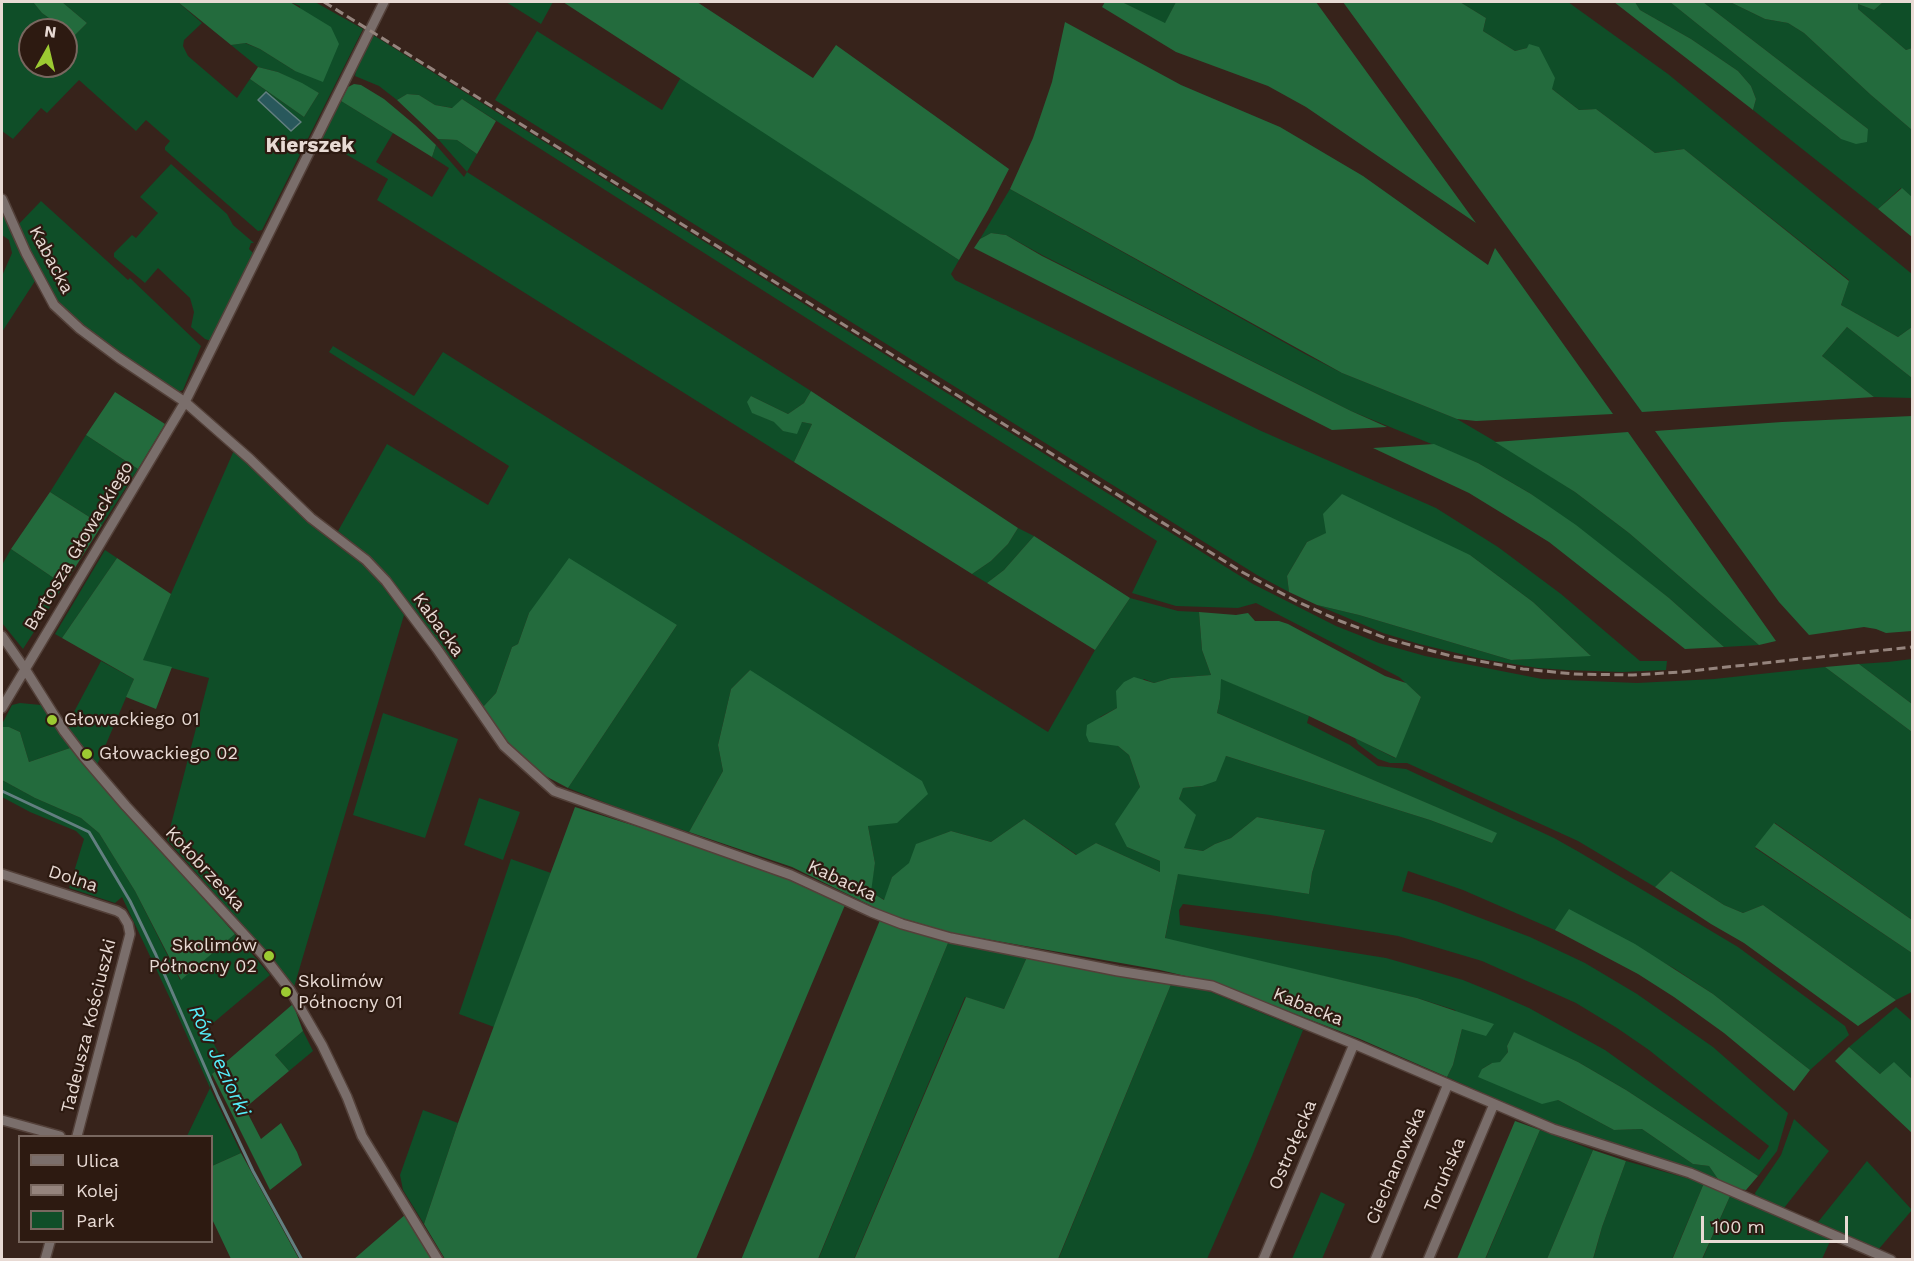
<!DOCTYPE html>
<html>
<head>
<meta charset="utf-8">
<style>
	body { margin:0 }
	#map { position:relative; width:1914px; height:1261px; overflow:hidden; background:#37231b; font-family:"Work Sans",sans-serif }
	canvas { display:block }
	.frame { position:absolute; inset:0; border:3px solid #e8dad4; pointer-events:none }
	.legend { position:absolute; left:18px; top:1135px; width:195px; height:108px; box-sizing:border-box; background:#2d1a11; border:2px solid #78675f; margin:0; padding:8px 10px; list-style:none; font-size:18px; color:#e8dad4 }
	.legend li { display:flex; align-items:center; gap:12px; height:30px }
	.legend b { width:30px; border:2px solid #78675f }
	.north { position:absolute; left:18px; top:18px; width:60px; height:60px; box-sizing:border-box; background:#2d1a11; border:2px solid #78675f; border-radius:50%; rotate:8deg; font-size:16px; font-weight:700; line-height:24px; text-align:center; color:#e8dad4 }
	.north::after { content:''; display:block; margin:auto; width:21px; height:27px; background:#9cca32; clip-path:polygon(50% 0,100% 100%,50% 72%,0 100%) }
	.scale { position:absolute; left:1701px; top:1216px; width:147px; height:27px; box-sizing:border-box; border:3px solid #e8dad4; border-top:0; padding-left:8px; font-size:18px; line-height:21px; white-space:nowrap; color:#e8dad4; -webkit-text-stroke:4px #2d1a11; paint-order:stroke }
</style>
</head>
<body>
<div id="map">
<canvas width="1914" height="1261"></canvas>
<div class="frame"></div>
<ul class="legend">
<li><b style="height:8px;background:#7a6e6b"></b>Ulica</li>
<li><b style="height:8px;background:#95847d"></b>Kolej</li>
<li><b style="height:16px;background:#0f4e28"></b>Park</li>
</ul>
<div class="north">N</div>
<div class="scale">100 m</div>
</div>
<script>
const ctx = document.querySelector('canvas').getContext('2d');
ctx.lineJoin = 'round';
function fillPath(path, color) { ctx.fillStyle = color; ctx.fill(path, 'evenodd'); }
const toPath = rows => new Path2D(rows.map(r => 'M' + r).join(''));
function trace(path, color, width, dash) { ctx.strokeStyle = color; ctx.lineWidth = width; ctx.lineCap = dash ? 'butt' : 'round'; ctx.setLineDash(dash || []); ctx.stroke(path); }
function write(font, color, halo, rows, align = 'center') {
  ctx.font = font + ' "Work Sans",sans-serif'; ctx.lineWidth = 4.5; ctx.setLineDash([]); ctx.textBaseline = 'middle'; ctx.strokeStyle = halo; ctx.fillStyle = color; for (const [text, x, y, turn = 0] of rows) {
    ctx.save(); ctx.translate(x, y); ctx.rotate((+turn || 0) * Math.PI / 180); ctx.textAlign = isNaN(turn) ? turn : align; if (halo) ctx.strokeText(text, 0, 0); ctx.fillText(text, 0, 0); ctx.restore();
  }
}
const green = toPath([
	[2,2,33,2,42,13,65,30,30,30,30,66,66,66,66,31,74,36,87,23,62,2,178,2,202,23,184,40,183,46,188,56,237,98,250,79,304,117,319,93,278,72,258,67,231,45,245,43,260,49,295,71,300,6,290,2,315,2,363,29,262,230,258,231,165,150,165,147,170,141,146,120,136,131,79,80,47,113,41,108,13,139,2,131],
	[506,2,553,2,541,24],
	[1122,2,1176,2,1165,24],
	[1460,2,1568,2,1668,74,1912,274,1912,327,1898,337,1841,305,1849,280,1684,149,1655,153,1596,109,1579,110,1552,89,1527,48,1515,51,1483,31,1486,18],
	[1635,2,1670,2,1841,139,1868,129,1703,2,1730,2,1765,19,1788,23,1804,33,1871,95,1912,130,1912,197,1901,188,1878,209,1753,110,1756,99,1751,86,1738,71,1691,39,1640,10],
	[1881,2,1912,2,1912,48,1906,50,1858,9,1858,4,1874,10,1882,3],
	[537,31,662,110,681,77,959,260,951,274,955,280,1259,430,1436,508,1498,547,1561,594,1640,661,1667,661,1666,670,1622,672,1566,670,1538,668,1482,659,1419,644,1383,633,1317,605,1359,615,1511,660,1590,655,1533,602,1470,555,1327,533,1307,542,1287,576,1289,592,1257,575,495,100],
	[373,35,1253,584,1336,626,1379,643,1425,656,1542,679,1637,683,1714,679,1825,667,1912,732,1912,920,1775,823,1755,848,1912,953,1912,992,1896,1000,1763,905,1743,913,1724,905,1671,871,1655,887,1578,841,1407,763,1390,763,1378,759,1358,744,1355,738,1395,758,1421,697,1399,677,1256,603,1238,608,1176,606,1132,593,1157,541,462,99,453,108,435,105,419,95,407,94,397,100,379,86,355,76,356,71],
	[341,101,393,133,376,162,432,197,449,168,432,157,436,145,464,177,467,172,438,139,457,140,477,154,467,172,811,391,804,403,788,414,751,396,753,413,775,422,783,431,802,422,812,424,794,462,377,200,388,179,320,139],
	[171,164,227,214,233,225,254,243,251,243,249,249,253,253,211,341,205,339,191,327,194,312,190,298,158,268,145,283,114,257,114,253,132,235,136,238,158,213,140,197],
	[1010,189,1305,354,1342,373,1457,419,1520,456,1575,492,1629,533,1759,645,1724,647,1669,598,1531,494,1478,463,1351,411,1042,255,1006,235,991,233,980,239],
	[41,201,128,280,130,278,201,346,183,390,178,392,108,345,53,300,17,226],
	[2,209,35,281,2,332,2,276,12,253,9,240,2,235],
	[1847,327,1912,378,1912,398,1874,397,1822,356],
	[333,346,414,396,443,352,1048,732,1095,650,1130,598,1178,611,1199,612,1202,650,1211,675,1171,678,1154,683,1144,679,1117,708,1100,717,1118,746,1129,755,1140,787,1127,847,1160,861,1160,872,1096,843,1077,855,1024,819,991,842,951,831,917,844,910,863,892,877,885,900,870,892,875,863,868,826,750,670,731,689,718,745,723,771,689,832,644,818,568,788,677,625,529,613,518,644,512,647,496,693,483,707,395,585,363,551,338,531,387,444,488,505,509,466,329,352],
	[86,435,138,469,102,525,50,492],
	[235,448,261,477,307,522,363,565,382,585,404,615,294,987,274,961,167,840,209,678,142,660],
	[1018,528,1034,536,1004,570,987,583,972,574,991,561,1008,544],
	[11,549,64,585,23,649,2,623,2,565],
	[105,550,117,558,62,638,55,634],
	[1912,659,1912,704,1859,664,1888,662],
	[101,661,134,679,97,765,66,727],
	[1220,678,1309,716,1307,723,1350,745,1378,766,1406,769,1554,838,1579,852,1738,947,1845,1026,1849,1035,1810,1070,1713,994,1675,969,1569,910,1557,931,1463,890,1408,871,1402,891,1436,901,1530,937,1585,963,1637,994,1713,1047,1788,1113,1777,1151,1758,1176,1626,1090,1578,1062,1514,1033,1507,1046,1508,1052,1500,1063,1492,1063,1482,1069,1558,1100,1614,1130,1642,1129,1693,1164,1709,1166,1718,1179,1555,1125,1447,1077,1453,1065,1462,1029,1455,1010,1417,998,1165,939,1178,873,1309,894,1312,873,1325,830,1257,817,1231,838,1215,844,1203,851,1184,848,1179,799,1183,788,1202,786,1226,756,1430,820,1492,843,1496,833,1217,713,1220,699],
	[1183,904,1270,915,1398,936,1482,961,1576,1003,1617,1028,1649,1050,1769,1146,1759,1160,1605,1050,1529,1008,1495,993,1463,980,1386,958,1180,925,1179,910],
	[20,703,41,705,70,748,29,762,20,732,9,727,2,727,2,724,12,705],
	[383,713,458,739,425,838,353,815],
	[2,780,35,798,81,818,99,833,135,891,180,980,235,934,270,975,206,1029,224,1063,212,1074,210,1088,241,1153,212,1166,212,1136,187,1136,210,1088,175,1009,122,897,115,903,69,888,84,839,76,831,30,812,2,797],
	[479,798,520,812,503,860,464,845],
	[511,859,551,873,494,1027,459,1014],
	[948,943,1027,957,1004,1009,965,997,854,1259,818,1260],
	[1172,982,1211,992,1303,1030,1252,1156,1207,1259,1058,1260],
	[1896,1007,1912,1021,1912,1079,1894,1063,1880,1074,1849,1047],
	[303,1031,313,1051,289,1071,275,1055],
	[423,1110,458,1123,424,1224,403,1190,400,1175],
	[1794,1119,1829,1151,1784,1208,1756,1197,1755,1193,1781,1155],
	[1540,1130,1593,1150,1547,1259,1485,1260],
	[1626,1161,1704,1183,1672,1259,1593,1260,1602,1227],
	[1867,1161,1912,1210,1878,1250,1818,1222],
	[1321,1192,1345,1204,1322,1259,1292,1259],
	[1731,1194,1831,1239,1822,1259,1702,1260]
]);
const forest = toPath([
	[33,2,62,2,87,23,74,36,42,13],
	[178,2,290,2,331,27,339,44,323,82,295,71,260,49,246,43,231,45],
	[563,2,697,2,813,78,836,45,1009,169,988,210,959,260],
	[1105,2,1122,2,1165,23,1176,2,1316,2,1476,223,1306,107,1268,86,1176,52,1102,7],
	[1343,2,1460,2,1486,18,1483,31,1515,51,1527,48,1529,44,1539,47,1555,78,1552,89,1579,110,1596,109,1655,153,1684,149,1849,281,1841,305,1898,337,1912,327,1912,378,1847,327,1822,356,1874,397,1642,412],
	[1614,2,1635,2,1640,10,1691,39,1738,71,1751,86,1756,99,1753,110],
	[1670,2,1703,2,1868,129,1867,142,1856,144,1841,139],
	[1730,2,1881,2,1882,3,1874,10,1858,4,1858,9,1906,50,1912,48,1912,130,1871,95,1804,33,1788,23,1765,19],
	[1065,22,1181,85,1280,127,1363,176,1488,265,1495,248,1613,414,1476,421,1457,419,1342,373,1010,189,1033,138,1052,82],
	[258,67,278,72,302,83,319,93,304,117,250,79],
	[354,84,361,85,384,99,415,125,436,145,432,157,341,101,348,87],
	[407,94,419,95,435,105,452,108,462,99,496,121,477,154,457,140,438,139,397,100],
	[1902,188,1912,197,1912,237,1878,209],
	[991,233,1006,235,1042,256,1351,411,1387,427,1332,430,974,248,980,239],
	[811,391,1018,528,1008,544,991,561,972,574,794,462,812,424,802,422,797,434,783,431,774,422,752,413,747,402,751,396,788,414,804,403],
	[115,392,165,424,138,469,86,435],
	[1912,416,1912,631,1886,633,1876,629,1864,627,1809,635,1779,602,1655,431,1782,422],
	[1628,432,1776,641,1759,645,1629,533,1575,492,1495,442],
	[1434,444,1478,463,1531,494,1576,525,1669,598,1724,647,1685,649,1549,542,1469,493,1373,448],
	[50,492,102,525,64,585,11,549],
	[1342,494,1470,555,1533,602,1591,656,1511,660,1359,615,1317,605,1289,592,1287,576,1307,542,1326,533,1323,514],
	[1034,536,1130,598,1095,650,987,583,1004,570],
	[117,558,171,594,143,660,172,667,156,709,126,697,134,679,62,638],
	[569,558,677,625,568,788,536,771,500,734,483,707,496,693,512,647,518,644,529,613],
	[1199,612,1236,615,1248,613,1255,621,1279,621,1288,624,1385,676,1406,683,1421,697,1396,758,1309,716,1221,679,1220,699,1217,713,1497,833,1492,843,1430,820,1226,756,1216,781,1202,786,1183,788,1179,799,1196,815,1184,848,1203,851,1215,844,1231,838,1257,817,1325,830,1312,873,1309,894,1178,874,1165,938,1417,998,1494,1024,1486,1036,1462,1029,1453,1065,1447,1077,1360,1039,1215,983,1160,970,952,933,888,914,792,867,689,832,723,771,718,745,731,689,750,670,922,781,928,794,897,823,868,826,875,863,871,892,884,900,892,877,909,863,916,844,951,831,991,842,1024,819,1076,855,1096,843,1160,872,1160,861,1127,847,1115,824,1140,787,1129,755,1118,746,1089,742,1086,735,1087,725,1117,708,1116,691,1124,682,1134,677,1154,683,1171,678,1211,675,1202,650],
	[1859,664,1912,704,1912,732,1825,667],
	[2,727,9,727,20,732,29,762,70,748,235,934,181,980,135,891,99,833,81,818,35,798,2,780],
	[575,807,702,847,776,874,845,905,696,1259,445,1259,424,1224,458,1123],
	[1774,823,1912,920,1912,953,1755,847],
	[1671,871,1724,905,1743,913,1763,905,1896,1000,1858,1026,1744,943,1711,924,1655,887],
	[1569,909,1635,944,1713,994,1810,1070,1794,1091,1724,1033,1674,997,1638,974,1555,930],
	[880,920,948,943,818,1259,741,1260],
	[1027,957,1172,982,1058,1259,854,1260,966,997,1004,1009],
	[293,1004,303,1031,275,1055,289,1071,245,1108,261,1139,281,1123,297,1152,302,1165,270,1190,212,1074],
	[1514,1032,1578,1062,1626,1090,1758,1176,1746,1190,1738,1189,1718,1179,1709,1166,1693,1164,1642,1129,1614,1130,1558,1100,1542,1104,1478,1077,1482,1069,1492,1063,1500,1062,1508,1052,1507,1046],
	[1849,1047,1880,1074,1894,1062,1912,1079,1912,1133,1835,1061],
	[1515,1121,1540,1130,1485,1259,1457,1259],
	[1593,1150,1626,1161,1602,1227,1593,1259,1547,1259],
	[241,1153,299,1259,231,1259,212,1219,212,1166],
	[1704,1183,1731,1194,1702,1259,1672,1260],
	[406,1214,431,1253,430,1259,353,1260]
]);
const water = toPath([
	[266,92,301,122,291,131,258,100,266,92]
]);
const stream = toPath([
	[2,791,89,832,130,901,156,955,218,1097,253,1171,302,1260]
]);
const minor = toPath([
	[2,199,26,253,54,305,80,329,119,358,185,402,250,459,311,518,366,560,386,581,437,649,504,746,554,791,791,875,871,912,902,924,951,938,1118,971,1212,986,1354,1044,1553,1129,1690,1173,1891,1260],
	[2,636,25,669,64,731,84,757,126,806,263,955,290,990,322,1045,347,1097,362,1136,438,1260],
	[2,708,185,402,384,2],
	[2,874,117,911,122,914,128,924,130,934,77,1136],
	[2,1120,60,1136],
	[45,1260,50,1242],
	[1263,1260,1354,1044],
	[1375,1260,1448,1084],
	[1428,1260,1494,1104]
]);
const rail = toPath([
	[324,2,1242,572,1298,602,1340,621,1388,639,1451,656,1523,669,1574,674,1633,675,1681,672,1912,647]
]);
const markers = [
	[52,720,6,"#9cca32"],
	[87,754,6,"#9cca32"],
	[269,956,6,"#9cca32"],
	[286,992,6,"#9cca32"]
];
const streetNames = [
	["Kabacka",51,260,62],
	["Bartosza Głowackiego",79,546,-59],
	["Kabacka",438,625,54],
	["Kołobrzeska",205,869,47],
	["Dolna",73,879,18],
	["Kabacka",842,881,25],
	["Kabacka",1308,1007,22],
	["Tadeusza Kościuszki",89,1026,-76],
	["Ostrołęcka",1293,1145,-67],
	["Ciechanowska",1396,1166,-67],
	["Toruńska",1445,1175,-67]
];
const poiNames = [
	["Głowackiego 01",64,720],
	["Głowackiego 02",99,754],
	["Skolimów",257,946,"right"],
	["Północny 02",257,967,"right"],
	["Skolimów",298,982],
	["Północny 01",298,1003]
];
const waterNames = [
	["Rów Jeziorki",219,1061,65]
];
const quarterNames = [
	["Kierszek",310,146]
];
fillPath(green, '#0f4e28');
fillPath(forest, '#236b3d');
fillPath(water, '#29585c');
trace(water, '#627f80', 1.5);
trace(stream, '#627f80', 3);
trace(minor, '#534039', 12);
trace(minor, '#7a6e6b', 9);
trace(rail, '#95847d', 3, [9, 4.5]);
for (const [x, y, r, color] of markers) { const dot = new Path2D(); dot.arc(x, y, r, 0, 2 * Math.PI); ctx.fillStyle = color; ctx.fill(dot); trace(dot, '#2d1a11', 2); }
write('18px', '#e8dad4', '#2d1a11', streetNames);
write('18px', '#e8dad4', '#2d1a11', poiNames, 'left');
write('italic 20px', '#55edf9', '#2d1a11', waterNames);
write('bold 21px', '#e8dad4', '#2d1a11', quarterNames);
</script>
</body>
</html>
